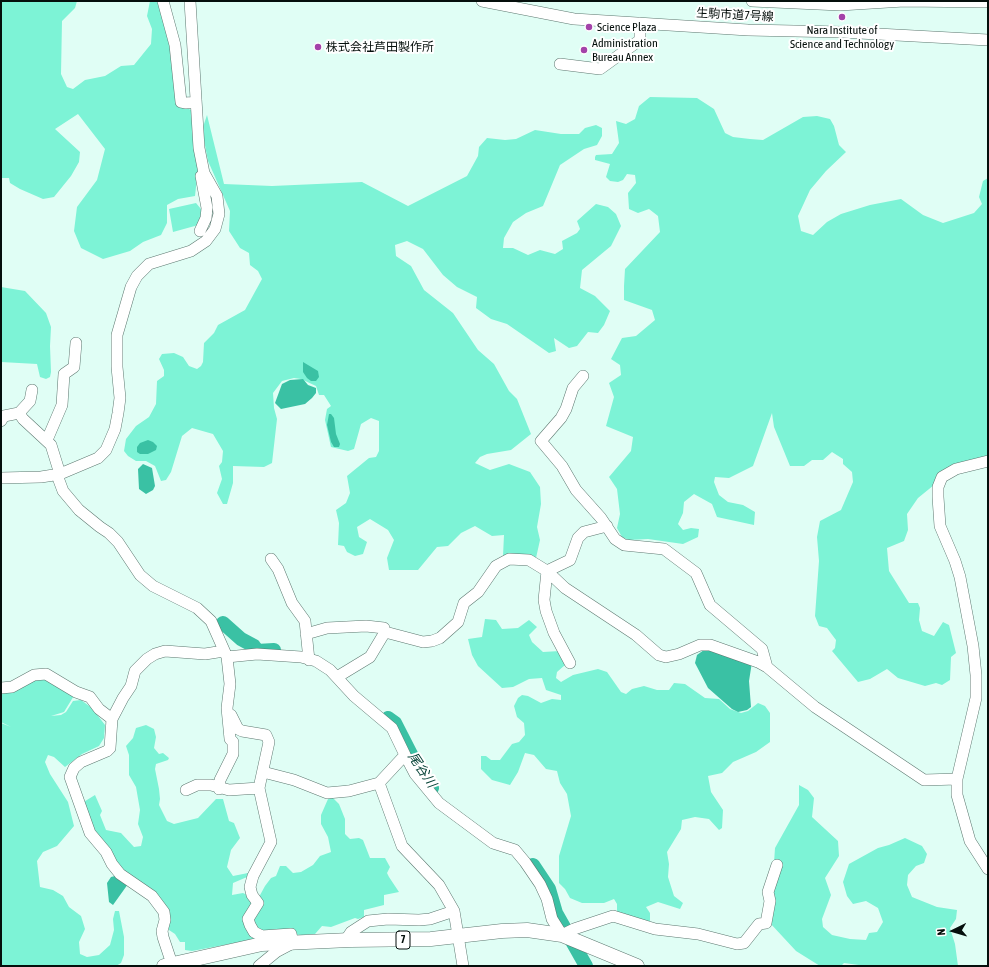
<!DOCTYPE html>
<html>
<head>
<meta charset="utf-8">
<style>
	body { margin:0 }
	#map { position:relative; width:989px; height:967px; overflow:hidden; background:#e0fef5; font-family:"Asap Condensed",sans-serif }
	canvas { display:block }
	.frame { position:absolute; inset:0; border:2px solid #050f0c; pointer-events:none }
	.north { position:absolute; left:933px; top:911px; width:40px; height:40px; -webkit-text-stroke:3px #fff; paint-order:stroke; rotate:265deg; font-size:11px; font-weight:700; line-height:16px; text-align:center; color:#050f0c }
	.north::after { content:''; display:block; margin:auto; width:14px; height:18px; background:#050f0c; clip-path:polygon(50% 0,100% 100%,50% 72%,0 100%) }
</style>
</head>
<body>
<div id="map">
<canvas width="989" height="967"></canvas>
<div class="frame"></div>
<div class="north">N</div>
</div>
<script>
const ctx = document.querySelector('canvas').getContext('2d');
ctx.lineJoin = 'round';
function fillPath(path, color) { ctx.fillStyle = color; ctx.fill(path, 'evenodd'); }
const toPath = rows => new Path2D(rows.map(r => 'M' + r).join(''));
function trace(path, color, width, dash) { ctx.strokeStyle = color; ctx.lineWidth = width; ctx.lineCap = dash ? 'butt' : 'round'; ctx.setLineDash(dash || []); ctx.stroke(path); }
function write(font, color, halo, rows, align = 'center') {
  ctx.font = font + ' "Asap Condensed","Noto Sans JP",sans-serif'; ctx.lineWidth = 4; ctx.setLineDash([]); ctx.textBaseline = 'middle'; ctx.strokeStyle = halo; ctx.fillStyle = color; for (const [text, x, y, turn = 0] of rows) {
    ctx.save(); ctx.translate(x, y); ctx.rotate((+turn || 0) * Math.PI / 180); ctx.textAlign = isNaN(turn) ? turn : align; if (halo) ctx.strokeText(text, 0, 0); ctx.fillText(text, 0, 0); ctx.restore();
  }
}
const green = toPath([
	[1,1,77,1,75,8,62,21,61,74,67,87,73,89,85,80,105,76,121,66,134,65,151,44,152,29,147,16,150,1,159,1,172,45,176,103,191,110,198,169,195,196,178,199,167,205,167,223,161,235,143,242,130,251,103,259,81,248,74,231,77,207,97,180,105,149,78,114,55,129,80,152,79,162,71,176,54,197,43,199,20,189,10,183,9,178,1,178],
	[650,97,697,98,714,109,725,133,733,137,750,139,763,140,803,117,817,116,830,119,834,126,839,145,846,152,826,171,810,190,798,216,801,231,813,235,827,222,841,214,870,205,901,199,923,215,943,223,974,213,982,204,979,197,983,181,988,178,988,457,934,485,918,498,907,514,908,530,904,541,887,548,889,571,909,603,918,603,920,608,919,620,922,631,934,636,943,622,949,625,956,653,951,657,950,680,942,685,936,683,925,686,898,678,887,669,870,679,858,682,832,651,835,648,836,640,827,628,819,626,815,616,819,561,817,537,820,521,841,510,853,482,852,472,843,464,843,459,832,452,823,460,812,460,804,466,790,466,774,427,772,413,753,466,729,478,715,477,714,482,719,495,728,502,743,505,755,512,754,525,717,517,712,504,694,494,684,502,683,513,678,524,683,530,691,528,699,529,698,537,683,544,648,539,629,540,622,537,617,528,620,514,617,489,609,477,631,451,633,437,606,426,614,397,609,383,621,375,620,365,611,359,622,338,636,336,655,320,652,310,624,300,624,286,625,269,660,232,658,216,649,209,638,213,629,209,628,193,636,183,635,175,627,174,623,180,618,182,610,181,606,177,610,164,595,160,595,157,596,155,612,154,619,143,616,121,626,124,635,119,639,106],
	[207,115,224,184,272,186,362,182,408,206,467,176,478,156,479,147,487,138,505,140,516,139,535,130,561,134,579,134,585,128,596,125,602,128,602,136,597,145,584,149,560,165,543,206,526,213,513,222,504,238,503,248,513,248,528,255,540,250,555,254,563,249,562,241,577,233,580,229,577,221,596,204,608,207,616,214,621,226,611,246,582,270,580,288,595,296,610,311,604,325,598,333,588,332,577,346,569,348,554,338,556,351,549,353,507,324,491,319,476,308,477,297,457,287,443,275,423,249,407,241,395,245,396,256,411,266,424,290,453,313,478,350,494,364,509,391,517,399,531,434,511,450,487,454,480,457,475,463,490,470,509,464,530,472,540,487,541,504,537,527,540,540,536,558,523,554,503,556,504,535,492,536,475,526,461,533,448,546,437,547,418,570,389,570,387,558,394,540,388,530,370,519,357,527,359,537,367,542,363,554,355,556,347,552,344,546,338,545,339,523,336,510,346,503,350,493,347,476,369,458,376,457,379,451,379,421,371,418,361,424,354,449,348,451,331,447,325,420,327,409,331,406,324,395,319,395,316,386,301,379,294,378,282,381,273,393,274,408,277,419,272,463,264,467,233,466,233,483,227,504,223,504,217,493,222,479,219,466,222,462,223,451,213,434,192,428,182,436,171,472,166,480,161,481,155,466,146,461,136,461,128,456,124,451,126,439,136,426,149,417,156,404,157,381,164,376,164,370,159,359,162,354,174,353,183,357,189,366,197,369,201,366,203,362,204,343,214,333,218,325,245,310,262,279,258,271,250,265,249,253,240,248,229,231,230,211,208,161,202,130],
	[196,203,201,209,202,224,173,232,169,209],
	[1,287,25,291,46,313,51,327,50,346,51,372,50,377,46,379,40,377,37,364,1,362],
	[485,619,496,620,502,629,518,628,529,620,537,627,529,635,532,642,543,652,560,651,565,660,565,665,557,672,556,678,561,682,573,675,598,669,607,672,621,692,626,694,632,689,644,686,657,690,669,690,674,683,685,684,705,698,719,699,730,709,741,713,748,711,758,703,765,706,770,713,770,742,756,752,733,762,722,773,708,776,711,792,723,810,722,828,719,830,709,819,695,817,682,820,681,829,667,852,669,864,668,877,674,896,683,903,680,909,658,902,646,907,650,913,650,925,617,912,617,904,614,899,604,903,582,903,570,898,565,889,559,883,559,856,571,816,567,794,560,783,557,771,546,769,534,755,525,753,518,772,510,785,492,780,481,769,481,756,486,756,491,760,500,760,512,744,519,742,525,735,524,723,517,717,514,706,518,698,522,695,528,696,541,703,552,699,561,700,561,695,546,690,542,678,529,679,513,687,502,688,478,666,472,655,468,639,482,637],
	[40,676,75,694,64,712,51,716,61,715,66,712,73,701,81,700,92,708,105,725,104,738,99,746,82,754,65,767,54,757,48,755,45,762,50,774,68,802,74,826,57,846,43,852,37,861,40,887,53,890,63,896,69,907,81,916,85,929,79,942,80,954,87,957,99,955,110,945,114,930,113,919,115,911,119,911,124,937,124,955,121,963,116,966,1,966,1,723,11,727,1,722,1,690],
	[146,725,154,729,156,737,154,748,159,754,163,753,169,758,168,760,156,764,155,769,159,789,160,799,159,805,167,821,174,824,198,818,216,799,223,799,229,821,234,823,240,838,231,850,227,867,233,876,248,873,247,877,233,883,232,895,243,893,251,897,256,939,192,951,185,950,185,942,180,942,175,934,169,930,168,924,140,885,116,863,93,830,82,803,95,795,102,811,100,815,106,830,121,833,134,847,141,846,143,837,138,824,140,810,136,787,129,775,129,755,126,746,133,738,136,728],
	[799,785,808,790,814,798,812,817,838,841,839,856,825,878,831,895,822,919,823,927,832,935,850,939,866,940,869,933,877,932,883,922,878,908,866,901,853,904,847,896,843,882,849,864,878,848,889,845,905,838,922,846,927,854,924,863,916,866,908,875,907,885,912,897,937,907,957,910,956,919,950,928,955,944,958,966,866,966,844,963,841,966,820,966,796,951,770,923,775,848,799,805],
	[332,797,339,804,345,819,345,834,350,839,359,838,363,840,370,858,385,858,390,867,387,873,389,877,399,892,384,895,384,905,364,910,364,917,358,919,355,918,331,927,322,926,315,934,302,935,262,932,253,926,253,915,259,897,265,886,271,878,276,876,280,866,286,866,293,873,301,872,313,865,320,856,331,852,328,837,321,824,321,815,328,799]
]);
const water = toPath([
	[303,362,318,371,319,377,316,381,311,381,307,378,303,372],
	[303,379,308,385,316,388,316,393,312,398,305,404,281,409,275,403,282,384,290,380],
	[329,414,331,414,334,418,336,434,340,444,339,447,334,447,331,442,327,425],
	[148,440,153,442,157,446,156,450,148,454,140,454,137,452,137,447,140,443],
	[143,464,152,468,155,486,153,490,146,494,139,489,138,469],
	[708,647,752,662,749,681,751,707,747,710,738,712,732,709,708,688,695,663,697,655],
	[119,875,128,884,113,905,109,902,107,883,111,877]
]);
const river = toPath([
	[223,623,241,639,254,646,257,651,274,650],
	[388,718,395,723,418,768,432,788],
	[533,865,549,889,556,913,586,966]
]);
const minor = toPath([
	[163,1,175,45,181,102,186,103,196,102],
	[482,1,574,19,748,30,841,32,988,40],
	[752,1,840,5,904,1,988,2],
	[560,64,600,69,640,40,640,23],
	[200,231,206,218,207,208,201,176,204,174],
	[583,376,573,388,566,409,561,418,541,441,562,466,576,490,601,518,615,539,624,545,664,549,696,573,710,605,762,649,767,667],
	[19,413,30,401,32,390],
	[1,421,4,416,19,413,23,419,51,445,60,474],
	[47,440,62,405,64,374,74,367,76,343],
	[988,461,956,469,942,477,938,487,938,497,940,526,955,561,960,577,973,646,976,675,976,698,957,779,957,795,970,841,988,869],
	[57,475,63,491,79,510,100,527,109,533,118,542,140,575,153,586,197,608,211,621,227,657,230,684,227,708,230,739,233,742,233,754,220,780,219,789],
	[1,478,41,477,60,474,98,458,106,450,115,429,118,413,120,398,117,367,117,335,131,287,137,276,149,264,191,251,206,241,215,229,219,214,217,196,204,173,199,148,190,1],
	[271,559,278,569,292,603,305,621,309,660],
	[306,634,327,628,366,626,384,628],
	[227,657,257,654,301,657,316,661,330,670,354,696,392,728,405,755],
	[570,663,554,633,546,611,544,600,547,571,570,560,578,538,584,532,607,526],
	[337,677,370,657,385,632,423,642,432,641,440,638,458,622,464,603,478,592,496,566,509,559,529,560,547,571,565,588,636,635,659,655,666,657,679,654,700,645,710,645,758,662,767,667,815,707,924,780,957,779],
	[1,688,12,687,34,675,46,674,76,692,90,697,99,709,112,719],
	[231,715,238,729,242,731,266,735,269,742,259,788,271,842,253,876,250,887,252,895,258,903,248,919,250,925,254,932,262,936,291,934,293,943,276,952,259,966],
	[263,772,294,780,327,793,349,791,379,783],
	[186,790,197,785,211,785,229,790,259,788],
	[345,941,351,932,368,921,388,919,419,920,430,919,454,911],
	[172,964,163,937,162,931,165,920,164,912,152,896,120,874,112,864,106,852,90,833,70,777,74,768,81,762,107,751,110,748,112,719,123,698,131,686,135,671,147,659,155,654,165,651,205,654,224,651],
	[463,966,454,911,439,885,402,846,379,783,405,755,415,774,439,803,493,843,515,850,525,862,540,884,547,899,552,919,562,935,574,929,613,916,655,929,698,934,737,944,744,943,759,924,766,923,770,901,768,892,777,865]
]);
const major = toPath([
	[164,966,262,944,350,940,431,939,502,931,527,930,562,935,637,966]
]);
const markers = [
	[842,17,4,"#a342a9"],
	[589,27,4,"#a342a9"],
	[318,47,4,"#a342a9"],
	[584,50,4,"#a342a9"]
];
const shields = [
	[403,940,14]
];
const shieldNames = [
	["7",403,940]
];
const streetNames = [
	["生駒市道7号線",735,15,3]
];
const poiNames = [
	["Science Plaza",597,27],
	["Nara Institute of",842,30,"center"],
	["Science and Technology",842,44,"center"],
	["Administration",592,43],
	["Bureau Annex",592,57],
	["株式会社芦田製作所",326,47]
];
const waterNames = [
	["尾谷川",422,770,56]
];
fillPath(green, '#7df3d6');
fillPath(water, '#3ac1a4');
trace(river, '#3ac1a4', 14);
trace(minor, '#5d7870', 12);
trace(major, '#5d7870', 15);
trace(minor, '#fff', 11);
trace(major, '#fff', 14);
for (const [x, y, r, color] of markers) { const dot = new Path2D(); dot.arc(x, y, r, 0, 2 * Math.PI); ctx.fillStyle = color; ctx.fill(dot); trace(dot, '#fff', 1.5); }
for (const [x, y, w] of shields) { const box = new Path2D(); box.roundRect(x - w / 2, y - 9, w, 18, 3); ctx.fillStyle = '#fff'; ctx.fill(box); trace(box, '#050f0c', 1); }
write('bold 11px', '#050f0c', null, shieldNames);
write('12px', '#050f0c', '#fff', streetNames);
write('12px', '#050f0c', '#fff', poiNames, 'left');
write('italic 13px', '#034034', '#fff', waterNames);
</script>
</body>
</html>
